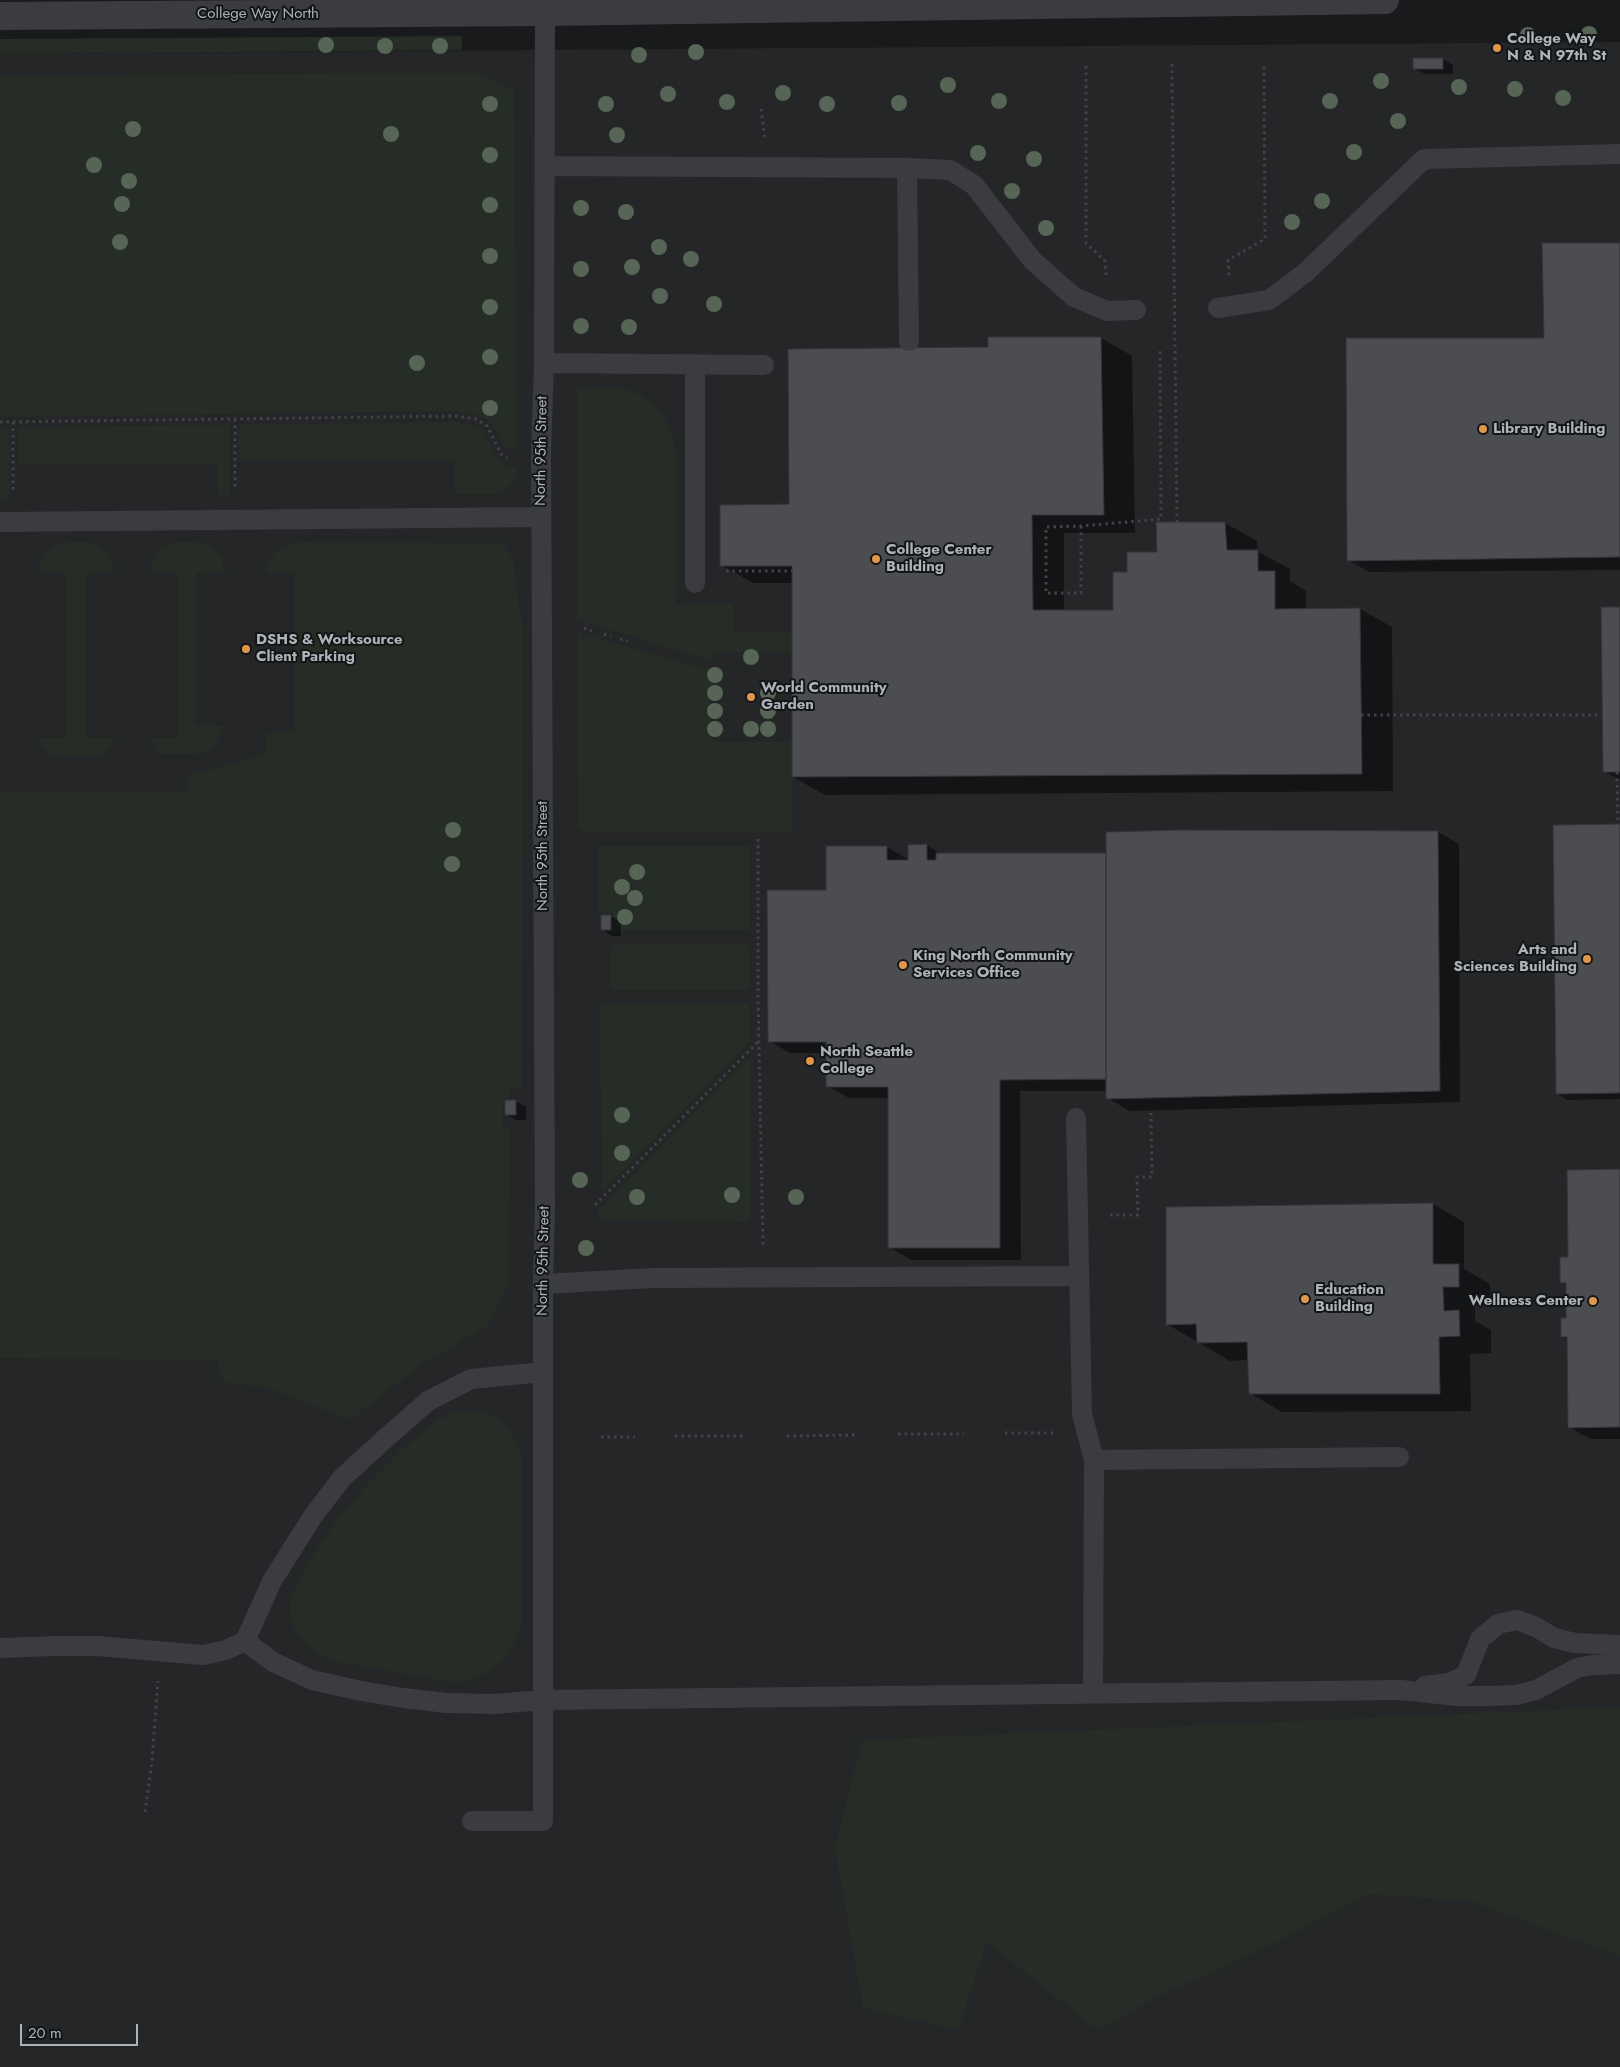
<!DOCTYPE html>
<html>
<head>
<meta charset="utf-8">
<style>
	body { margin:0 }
	#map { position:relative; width:1620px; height:2067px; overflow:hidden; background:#191a1b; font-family:Jost,sans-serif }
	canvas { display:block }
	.scale { position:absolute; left:20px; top:2024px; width:118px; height:22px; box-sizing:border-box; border:2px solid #adb3b9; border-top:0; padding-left:6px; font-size:15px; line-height:18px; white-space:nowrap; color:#adb3b9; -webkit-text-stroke:4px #141516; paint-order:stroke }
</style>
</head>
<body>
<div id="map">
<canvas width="1620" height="2067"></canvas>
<div class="scale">20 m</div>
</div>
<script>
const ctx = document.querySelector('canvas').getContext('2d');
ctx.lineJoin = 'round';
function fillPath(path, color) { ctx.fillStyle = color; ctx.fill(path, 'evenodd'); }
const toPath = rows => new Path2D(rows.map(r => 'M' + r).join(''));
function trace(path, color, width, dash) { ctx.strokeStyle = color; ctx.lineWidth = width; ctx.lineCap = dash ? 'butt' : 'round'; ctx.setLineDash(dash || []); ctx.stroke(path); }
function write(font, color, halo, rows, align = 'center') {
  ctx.font = font + ' Jost,sans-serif'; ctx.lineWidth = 4; ctx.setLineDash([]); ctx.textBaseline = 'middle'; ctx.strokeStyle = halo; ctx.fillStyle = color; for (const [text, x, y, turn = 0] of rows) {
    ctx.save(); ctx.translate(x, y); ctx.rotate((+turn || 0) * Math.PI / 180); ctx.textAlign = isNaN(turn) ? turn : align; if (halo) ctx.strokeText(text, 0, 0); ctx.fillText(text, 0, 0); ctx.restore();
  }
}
const built = toPath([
	[1620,42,1620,2067,0,2067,0,54]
]);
const green = toPath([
	[462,36,462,50,0,54,0,39],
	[478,73,514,91,517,449,505,448,499,434,490,422,478,415,455,411,0,417,0,75],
	[577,386,624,388,640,395,655,406,666,421,673,438,676,456,676,604,733,604,733,632,792,632,792,652,711,652,711,660,577,620],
	[455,422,474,425,483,430,496,457,501,463,507,467,517,467,515,479,508,487,494,494,455,494,454,461,239,461,239,425],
	[230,425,230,495,218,495,217,463,18,463,18,427],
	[0,427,9,427,9,499,0,499],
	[67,542,86,542,99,547,105,552,113,565,114,573,86,573,86,738,114,738,108,750,98,756,55,756,44,750,38,738,67,738,67,573,38,573,40,565,48,552,53,547],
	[178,542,196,542,211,547,221,558,225,573,196,573,196,725,225,726,215,745,203,753,196,754,160,754,155,750,150,738,178,738,178,573,150,573,151,565,158,552,164,547],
	[295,542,499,543,505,546,514,561,516,587,523,628,522,1088,509,1088,509,1098,503,1099,503,1128,510,1128,508,1283,488,1325,412,1371,354,1417,345,1418,280,1392,260,1386,226,1383,219,1375,219,1360,0,1358,0,792,187,792,188,776,266,754,266,738,268,734,271,733,295,733,295,573,266,573,268,565,275,552,281,547],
	[577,632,711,671,711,742,792,742,792,832,586,832,578,828],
	[599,846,749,846,749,930,613,930,613,913,599,913],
	[611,945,749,945,749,990,611,990],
	[599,1004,749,1004,749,1042,603,1191],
	[749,1060,751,1062,751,1214,745,1222,601,1221,598,1218,598,1211,745,1061],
	[471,1410,488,1413,500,1421,512,1434,519,1447,522,1462,522,1620,520,1632,505,1659,491,1670,476,1678,462,1682,444,1681,332,1661,321,1655,309,1647,294,1627,290,1615,290,1602,297,1582,321,1543,344,1511,370,1482,401,1450,438,1420,455,1412],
	[1620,1707,1620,1956,1471,1901,1367,1894,1273,1944,1159,1996,1098,2030,987,1942,958,2030,863,2008,835,1847,863,1740]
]);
const shadow = toPath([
	[1415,59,1443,59,1453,65,1453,74,1425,74,1415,69],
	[1620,245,1620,570,1369,572,1348,560,1546,339],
	[1101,338,1132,356,1135,533,1064,533,1064,611,1114,611,1128,573,1159,553,1157,523,1225,523,1257,541,1257,551,1290,569,1290,581,1306,591,1306,609,1360,609,1392,627,1393,791,825,795,793,777,793,583,753,583,721,565,791,505,990,348],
	[1620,608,1620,780,1604,771],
	[1620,826,1620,1099,1568,1100,1557,1094],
	[1438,832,1459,844,1460,1102,1129,1111,1108,1098,1108,1091,1020,1091,1021,1260,911,1260,889,1247,889,1098,849,1098,827,1086,827,1053,790,1053,769,1041,827,891,887,847,909,860,927,845,941,854,1108,854],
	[611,916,621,922,621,936,612,936,602,930],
	[515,1101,526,1107,526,1120,516,1120,506,1114],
	[1620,1171,1620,1439,1590,1439,1569,1427,1569,1340,1562,1337,1567,1319,1567,1286,1561,1282,1569,1258],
	[1433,1204,1464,1222,1464,1269,1490,1284,1490,1304,1475,1304,1475,1321,1491,1330,1491,1353,1470,1354,1471,1411,1282,1412,1250,1393,1249,1360,1230,1361,1167,1324]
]);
const building = toPath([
	[1413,58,1443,58,1443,69,1413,69,1413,58],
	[1542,243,1620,243,1620,557,1347,561,1346,338,1544,338,1542,243],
	[988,337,1101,337,1104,515,1032,515,1033,610,1113,610,1113,572,1127,572,1127,552,1157,552,1156,522,1225,522,1227,550,1258,550,1258,571,1275,571,1275,609,1360,608,1362,774,792,777,792,566,720,566,720,505,789,504,788,349,988,347,988,337],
	[1601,607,1620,607,1620,772,1603,772,1601,607],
	[1618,824,1620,824,1620,1093,1556,1094,1553,825,1618,824],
	[1180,830,1438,831,1440,1091,1106,1099,1106,832,1180,830],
	[927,844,927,860,936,860,936,853,1106,853,1106,1079,1000,1080,1000,1248,888,1248,888,1087,826,1087,826,1042,768,1042,767,890,826,890,826,846,887,846,887,860,908,860,908,845,927,844],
	[601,915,611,915,611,930,601,930,601,915],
	[505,1100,516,1100,516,1115,505,1115,505,1100],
	[1620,1169,1620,1427,1568,1428,1567,1337,1561,1337,1561,1318,1566,1318,1566,1283,1560,1283,1560,1257,1568,1257,1567,1170,1620,1169],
	[1433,1203,1433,1264,1459,1264,1459,1287,1443,1287,1444,1311,1459,1310,1460,1336,1439,1337,1440,1394,1249,1394,1247,1342,1197,1343,1196,1324,1166,1325,1166,1207,1433,1203]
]);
const path = toPath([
	[1172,64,1174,260],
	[1086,66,1086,243,1105,261,1106,276],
	[761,109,765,138],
	[1229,275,1228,260,1265,239,1264,63],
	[235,419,235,490],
	[0,422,455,416,476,419,487,426,501,454,507,458],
	[13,422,13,491],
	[1081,526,1081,593,1046,593,1046,527,1081,526,1161,519,1160,350],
	[726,571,792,571],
	[584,628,592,631],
	[604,634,611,636],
	[620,639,628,641],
	[1361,715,1602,715],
	[1617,772,1618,824],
	[758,839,758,997,763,1248],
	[595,1205,759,1041],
	[1110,1215,1138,1215,1137,1177,1152,1177,1151,1113],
	[1005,1433,1055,1433],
	[898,1434,964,1434],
	[675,1436,745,1436],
	[787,1436,856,1435],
	[601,1437,635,1437],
	[145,1812,152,1761,158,1681]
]);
const service = toPath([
	[545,166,907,168,950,170,974,185,1033,261,1074,297,1107,311,1136,310],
	[907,168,909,341],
	[1218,308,1269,300,1305,273,1424,159,1620,154],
	[544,363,764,365],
	[695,365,695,583],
	[0,522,541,517],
	[1076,1118,1082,1414,1094,1460,1399,1457],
	[543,1284,653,1278,1079,1276],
	[245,1641,273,1662,312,1680,361,1691,403,1698,447,1703,495,1704,543,1700,1401,1690,1457,1696,1488,1696,1516,1695,1536,1690,1577,1668,1593,1665,1620,1664],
	[0,1648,56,1646,97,1646,203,1655,226,1650,245,1641,272,1581,313,1516,342,1478,387,1437,428,1401,471,1379,543,1372],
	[1425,1686,1449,1683,1466,1675,1480,1639,1498,1624,1517,1620,1536,1627,1554,1638,1575,1643,1620,1645],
	[1093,1693,1094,1460],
	[472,1821,543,1821,543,1284,545,1207,541,452,544,363,545,12]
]);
const tertiary = toPath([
	[0,16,545,12,1385,0]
]);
const pathBridge = toPath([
	[1174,260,1177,522]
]);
const trees = [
	[1589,34],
	[1528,35],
	[326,45],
	[385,46],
	[440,46],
	[696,52],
	[639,55],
	[1381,81],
	[948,85],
	[1459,87],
	[1515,89],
	[783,93],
	[668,94],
	[1563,98],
	[999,101],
	[1330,101],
	[727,102],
	[899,103],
	[490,104],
	[606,104],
	[827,104],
	[1398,121],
	[133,129],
	[391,134],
	[617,135],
	[1354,152],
	[978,153],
	[490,155],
	[1034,159],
	[94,165],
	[129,181],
	[1012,191],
	[1322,201],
	[122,204],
	[490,205],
	[581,208],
	[626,212],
	[1292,222],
	[1046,228],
	[120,242],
	[659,247],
	[490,256],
	[691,259],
	[632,267],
	[581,269],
	[660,296],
	[714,304],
	[490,307],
	[581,326],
	[629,327],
	[490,357],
	[417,363],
	[490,408],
	[751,657],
	[715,675],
	[715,693],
	[768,693],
	[715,711],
	[768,711],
	[715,729],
	[751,729],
	[768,729],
	[453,830],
	[452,864],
	[637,872],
	[622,887],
	[635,898],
	[625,917],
	[622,1115],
	[622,1153],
	[580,1180],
	[732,1195],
	[637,1197],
	[796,1197],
	[586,1248]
];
const markers = [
	[1497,48,5,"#e1964c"],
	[1483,429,5,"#e1964c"],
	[876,559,5,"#e1964c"],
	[246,649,5,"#e1964c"],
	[751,697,5,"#e1964c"],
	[1587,959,5,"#e1964c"],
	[903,965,5,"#e1964c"],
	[810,1061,5,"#e1964c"],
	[1305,1299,5,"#e1964c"],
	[1593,1301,5,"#e1964c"]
];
const streetNames = [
	["College Way North",258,14],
	["North 95th Street",542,451,-89],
	["North 95th Street",543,856,-90],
	["North 95th Street",544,1261,-89]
];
const poiNames = [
	["College Way",1507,39],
	["N & N 97th St",1507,56],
	["Library Building",1493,429],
	["College Center",886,550],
	["Building",886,567],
	["DSHS & Worksource",256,640],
	["Client Parking",256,657],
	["World Community",761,688],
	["Garden",761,705],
	["Arts and",1577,950,"right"],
	["Sciences Building",1577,967,"right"],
	["King North Community",913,956],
	["Services Office",913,973],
	["North Seattle",820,1052],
	["College",820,1069],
	["Education",1315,1290],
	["Building",1315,1307],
	["Wellness Center",1583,1301,"right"]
];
fillPath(built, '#252628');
fillPath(green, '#262d26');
fillPath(shadow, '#0007');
fillPath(building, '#4b4d50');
trace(building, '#333437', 1);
trace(path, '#414347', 3, [2.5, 4]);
trace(service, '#3b3c40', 20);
trace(tertiary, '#3b3c40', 28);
trace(pathBridge, '#414347', 3, [2.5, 4]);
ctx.fillStyle = '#576556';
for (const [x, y] of trees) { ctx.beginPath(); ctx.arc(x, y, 8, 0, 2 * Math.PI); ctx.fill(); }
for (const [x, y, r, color] of markers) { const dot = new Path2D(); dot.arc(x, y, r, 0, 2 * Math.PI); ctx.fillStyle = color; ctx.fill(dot); trace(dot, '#141516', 2); }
write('15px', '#adb3b9', '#141516', streetNames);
write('bold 15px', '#adb3b9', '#141516', poiNames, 'left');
</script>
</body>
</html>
